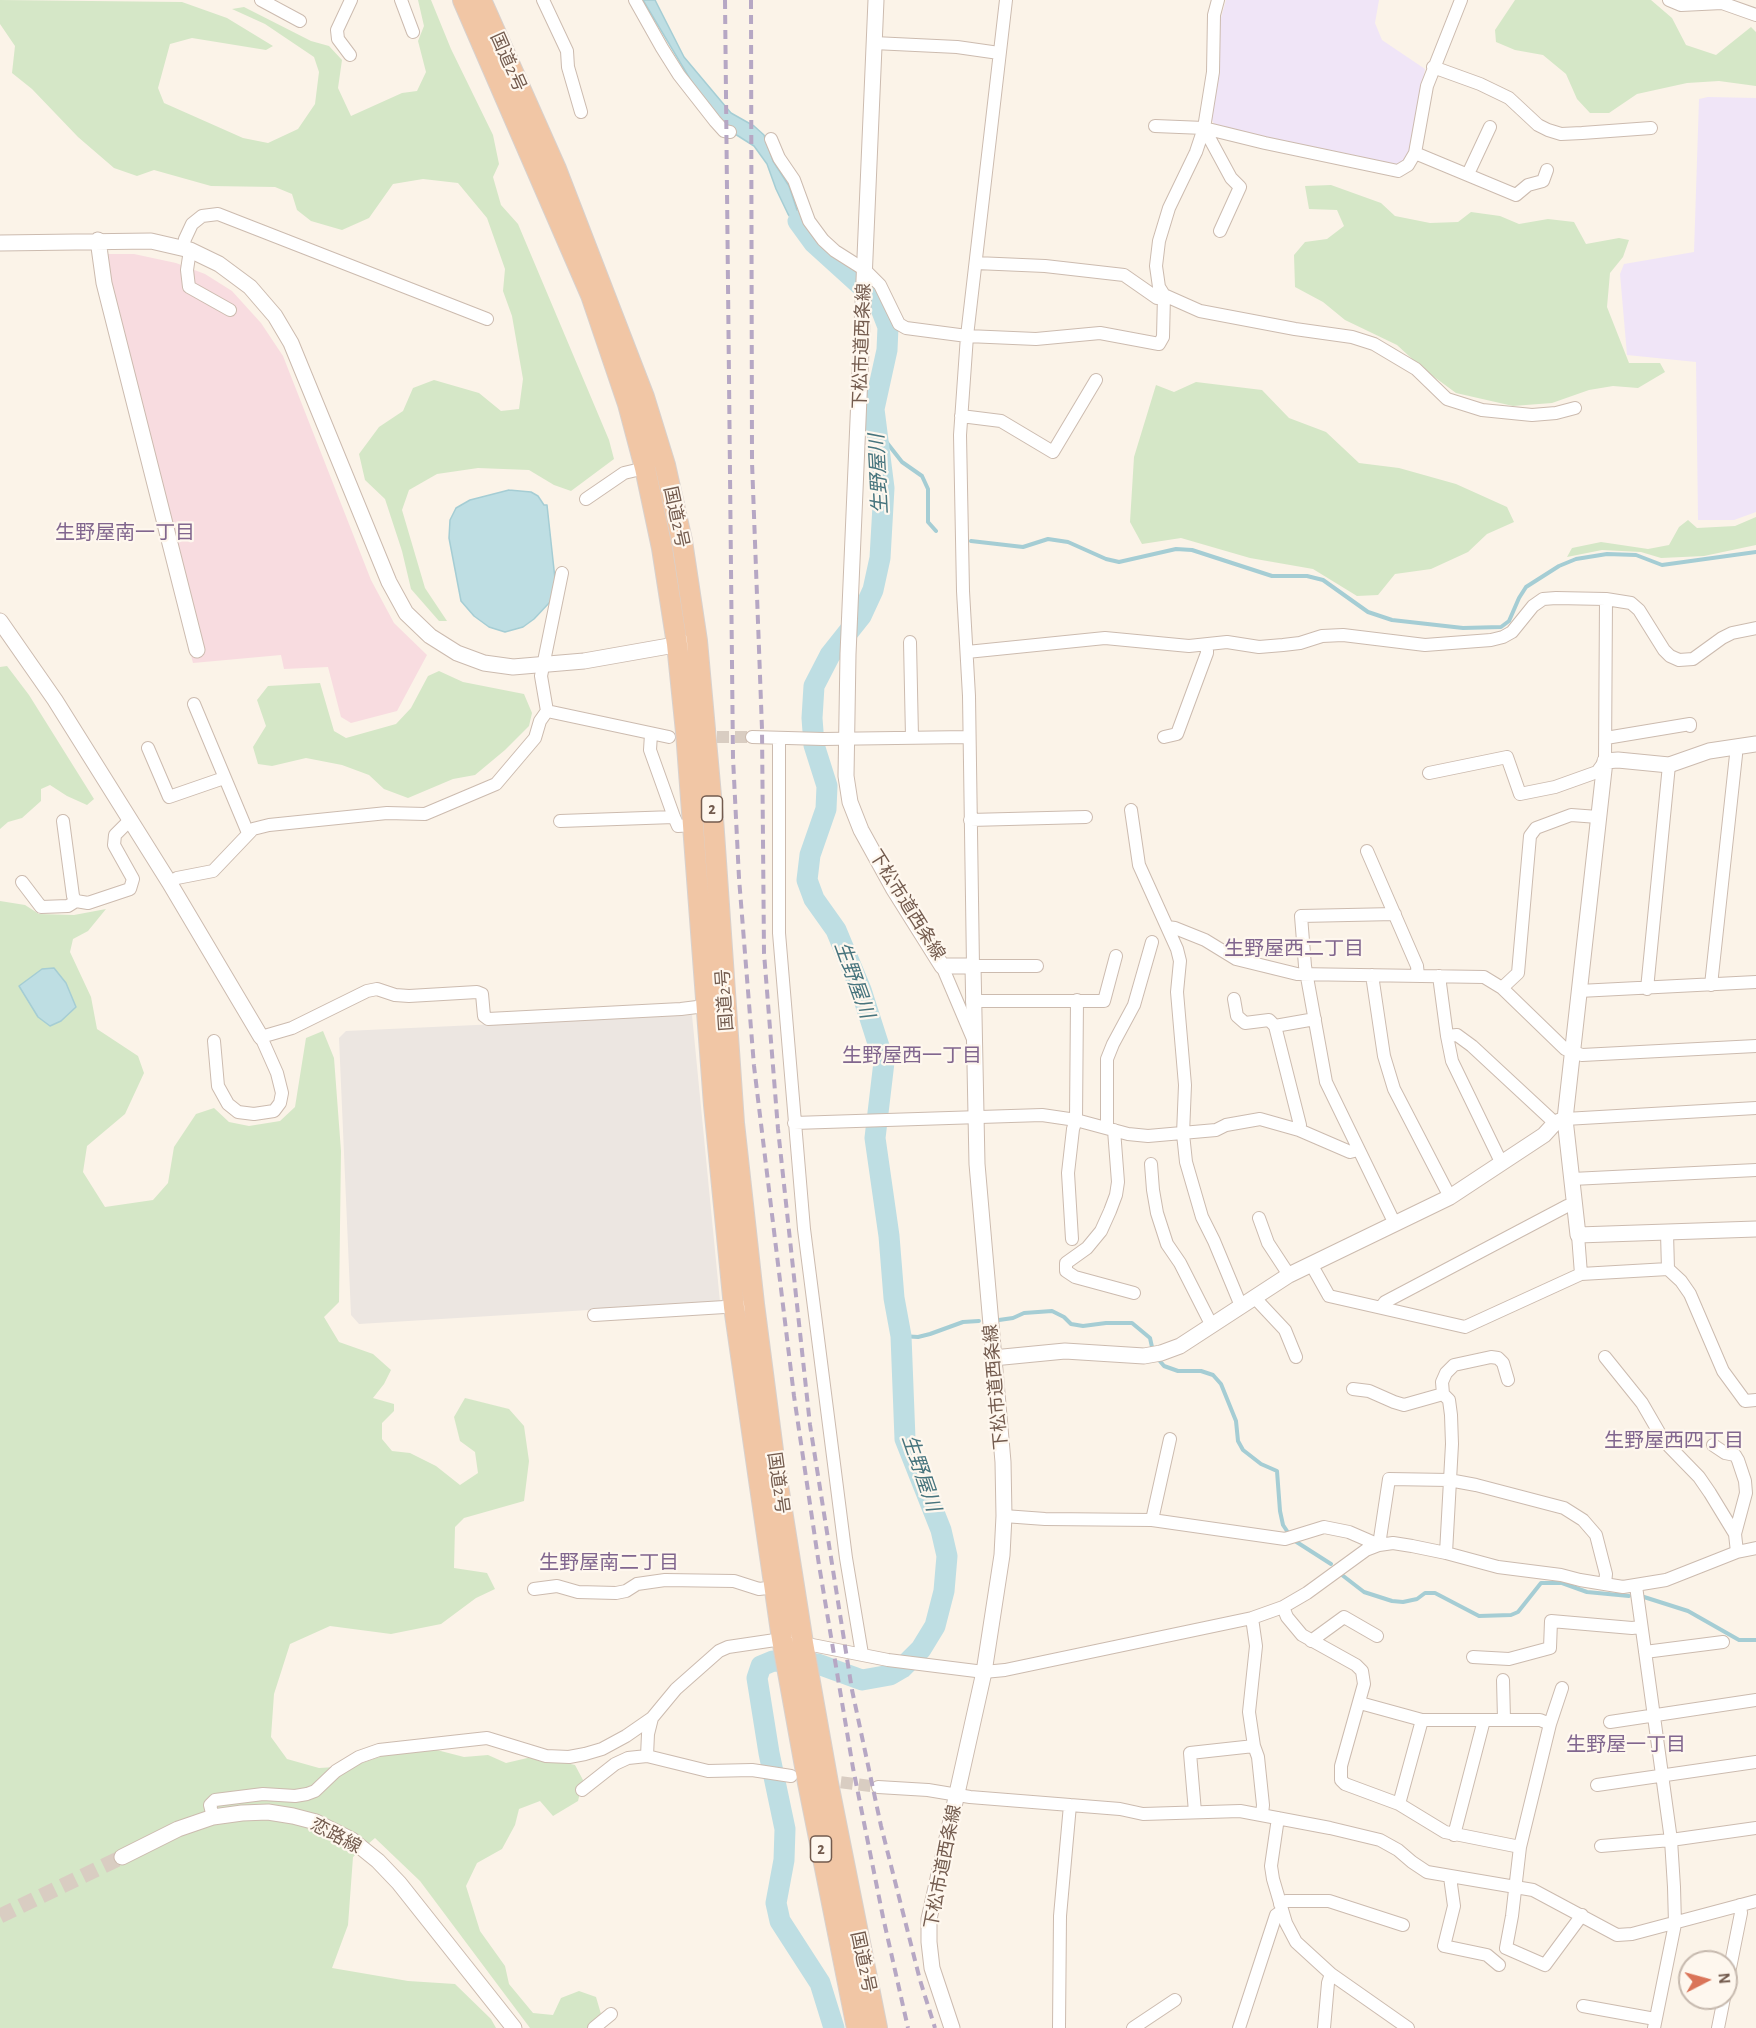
<!DOCTYPE html>
<html>
<head>
<meta charset="utf-8">
<style>
	body { margin:0 }
	#map { position:relative; width:1756px; height:2028px; overflow:hidden; background:#fbf3e8; font-family:"Alegreya Sans",sans-serif }
	canvas { display:block }
	.north { position:absolute; left:1678px; top:1950px; width:60px; height:60px; box-sizing:border-box; background:#fef7ee; border:2px solid #c6b9ae; border-radius:50%; rotate:84deg; font-size:16px; font-weight:700; line-height:24px; text-align:center; color:#735b4e }
	.north::after { content:''; display:block; margin:auto; width:21px; height:27px; background:#da7458; clip-path:polygon(50% 0,100% 100%,50% 72%,0 100%) }
</style>
</head>
<body>
<div id="map">
<canvas width="1756" height="2028"></canvas>
<div class="north">N</div>
</div>
<script>
const ctx = document.querySelector('canvas').getContext('2d');
ctx.lineJoin = 'round';
function fillPath(path, color) { ctx.fillStyle = color; ctx.fill(path, 'evenodd'); }
const toPath = rows => new Path2D(rows.map(r => 'M' + r).join(''));
function trace(path, color, width, dash) { ctx.strokeStyle = color; ctx.lineWidth = width; ctx.lineCap = dash ? 'butt' : 'round'; ctx.setLineDash(dash || []); ctx.stroke(path); }
function write(font, color, halo, rows, align = 'center') {
  ctx.font = font + ' "Alegreya Sans","Noto Sans JP",sans-serif'; ctx.lineWidth = 4.5; ctx.setLineDash([]); ctx.textBaseline = 'middle'; ctx.strokeStyle = halo; ctx.fillStyle = color; for (const [text, x, y, turn = 0] of rows) {
    ctx.save(); ctx.translate(x, y); ctx.rotate((+turn || 0) * Math.PI / 180); ctx.textAlign = isNaN(turn) ? turn : align; if (halo) ctx.strokeText(text, 0, 0); ctx.fillText(text, 0, 0); ctx.restore();
  }
}
const industrial = toPath([
	[692,1015,720,1302,359,1324,351,1315,339,1038,346,1031]
]);
const education = toPath([
	[1226,0,1379,0,1375,23,1382,40,1425,69,1410,156,1393,167,1216,128,1211,118,1219,70,1220,21],
	[1708,97,1756,98,1756,512,1734,520,1698,520,1696,362,1627,355,1620,274,1624,264,1694,252,1699,99]
]);
const medical = toPath([
	[93,254,134,254,176,263,205,274,232,291,261,323,283,356,371,580,394,623,427,655,397,711,351,723,341,717,328,667,284,669,281,655,193,663,142,463]
]);
const green = toPath([
	[0,0,182,2,227,18,273,46,266,50,192,38,170,44,158,88,164,103,243,138,268,143,298,129,315,104,319,72,314,57,265,24,232,9,244,7,311,41,329,46,342,60,338,88,351,116,402,93,417,91,426,72,418,41,424,26,418,0,431,0,451,49,493,135,499,164,493,177,501,205,518,224,609,440,614,459,571,491,554,485,529,470,478,468,437,474,409,490,402,510,425,588,447,621,439,621,411,589,402,551,385,499,365,480,359,454,379,427,403,411,413,388,434,380,479,393,501,411,519,409,523,379,512,316,503,291,505,269,487,218,458,183,423,179,393,184,369,218,342,230,311,221,297,210,292,194,275,187,211,186,154,170,137,176,114,168,78,137,32,89,12,73,15,46,0,24],
	[1515,0,1651,0,1672,18,1686,45,1716,55,1751,27,1756,32,1756,86,1719,81,1687,83,1637,94,1609,113,1590,113,1577,99,1566,74,1543,55,1515,50,1496,42,1495,30],
	[1331,185,1381,203,1395,216,1430,223,1458,222,1471,212,1500,216,1519,224,1548,219,1574,222,1586,244,1619,238,1629,240,1623,257,1610,273,1607,307,1629,363,1660,363,1665,372,1638,388,1613,386,1589,390,1552,403,1513,406,1456,393,1422,368,1397,345,1345,320,1323,302,1295,287,1294,255,1305,242,1327,239,1344,226,1337,210,1309,209,1305,186],
	[1196,382,1262,390,1289,418,1326,432,1359,463,1399,468,1456,484,1507,507,1514,522,1487,534,1468,552,1431,569,1395,574,1378,595,1357,596,1313,569,1250,558,1181,538,1142,544,1130,522,1134,457,1156,385,1174,392],
	[1756,517,1756,545,1704,556,1661,558,1641,552,1602,550,1567,557,1572,548,1601,542,1648,549,1669,545,1679,527,1688,520,1697,528,1735,526],
	[7,666,29,695,94,799,87,805,67,796,50,785,41,789,41,801,22,818,8,822,0,829,0,667],
	[439,671,463,682,524,694,532,713,529,726,505,750,475,775,453,779,408,798,384,789,369,775,342,765,306,758,272,766,258,764,253,747,266,726,257,700,268,686,320,683,334,731,346,738,396,724,411,708,428,676],
	[0,901,25,905,39,914,74,915,106,909,88,931,73,939,70,952,91,997,97,1029,138,1056,144,1073,125,1114,87,1146,83,1172,105,1207,153,1200,168,1183,174,1147,196,1114,214,1108,229,1122,249,1126,280,1121,295,1107,306,1038,323,1031,334,1058,341,1151,339,1302,324,1317,339,1342,373,1354,391,1370,384,1384,373,1398,394,1404,394,1411,382,1423,382,1439,392,1451,410,1453,436,1466,460,1485,478,1473,475,1452,460,1441,454,1417,465,1398,509,1409,524,1426,529,1461,524,1501,464,1518,455,1527,454,1568,487,1573,495,1589,476,1598,441,1624,391,1634,330,1626,290,1644,274,1694,271,1737,287,1759,319,1768,353,1766,400,1750,433,1749,464,1757,488,1755,506,1763,536,1756,575,1765,583,1780,578,1801,553,1816,540,1801,519,1809,515,1825,502,1849,477,1863,466,1886,480,1931,505,1966,509,1984,533,2013,553,2015,561,1998,579,1991,596,1997,601,2014,589,2028,530,2028,420,1881,375,1838,353,1857,348,1925,332,1968,408,1981,455,1984,491,2019,496,2028,0,2028]
]);
const water = toPath([
	[643,0,655,0,684,57,731,113,754,126,764,135,773,161,789,186,799,216,814,243,798,229,788,214,776,189,767,164,754,146,735,134,721,121,696,89,643,0],
	[509,490,531,492,538,496,544,505,547,505,556,588,550,602,534,619,523,627,505,632,489,627,474,616,461,601,449,538,450,520,456,508,470,500,509,490],
	[54,968,66,983,76,1007,61,1021,50,1026,38,1017,19,986,42,969,54,968]
]);
const stream = toPath([
	[877,430,902,462,922,476,928,489,928,522,936,531],
	[971,541,1023,547,1048,539,1068,542,1106,559,1119,562,1176,549,1192,550,1272,576,1307,576,1323,580,1368,612,1392,620,1463,628,1501,627,1509,621,1519,598,1526,587,1559,566,1576,559,1607,554,1636,555,1662,565,1756,552],
	[999,1320,1013,1318,1024,1313,1052,1311,1064,1317,1071,1324,1083,1326,1106,1323,1132,1323,1150,1338,1152,1347],
	[901,1336,918,1337,930,1334,963,1322,979,1321],
	[1159,1360,1164,1366,1178,1371,1201,1371,1213,1375,1221,1384,1236,1421,1238,1441,1243,1450,1261,1464,1277,1471,1280,1511,1283,1525,1289,1534],
	[1295,1541,1331,1564],
	[1342,1575,1364,1592,1392,1601,1403,1602,1417,1599,1425,1593,1435,1593,1479,1616,1511,1615,1518,1612,1541,1583,1562,1583,1587,1592,1629,1596],
	[1644,1597,1688,1611,1739,1640,1756,1640]
]);
const river = toPath([
	[798,221,814,243,878,301,888,327,887,350,874,409,884,488,880,558,873,590,861,616,830,655,814,686,812,718,814,745,827,786,826,809,810,855,807,880,814,899,836,930,861,990,884,1062,875,1138,889,1236,894,1298,901,1336,905,1439,941,1530,947,1556,944,1591,935,1626,921,1649,902,1668,890,1675,862,1680,818,1664,773,1661,761,1666,757,1678,769,1753,785,1829,784,1860,776,1903,780,1921,820,1983,834,2028]
]);
const minorTunnel = toPath([
	[699,737,752,737],
	[823,1780,878,1787]
]);
const tertiaryTunnel = toPath([
	[0,1916,122,1857]
]);
const minor = toPath([
	[261,0,300,21],
	[401,0,413,32],
	[543,0,567,51,568,67,581,112],
	[635,0,662,48,679,75,715,121,724,131,730,132],
	[1006,0,967,336,960,435,963,591,969,696,973,966,1037,966],
	[1218,0,1214,15,1213,72,1204,128,1196,152,1169,208,1159,241,1156,266,1159,287,1164,295,1200,311,1295,329,1352,337,1374,344,1416,369,1447,399,1482,410,1532,415,1556,413,1575,408],
	[1669,0,1681,5,1722,3,1756,15],
	[874,43,957,47,999,53],
	[350,55,338,39,337,30,351,0],
	[1433,67,1480,84,1509,98,1538,125,1548,130,1561,134,1582,133,1651,128],
	[1155,126,1204,128,1265,143,1398,171,1408,165,1415,153,1427,86,1461,0],
	[1204,128,1231,178,1240,187,1220,231],
	[771,139,779,158,794,180,809,221,823,240,835,251,865,270,880,285,899,324,906,328,967,336,1036,339,1100,333,1159,344,1163,337,1164,295],
	[1415,153,1516,195,1528,185,1543,181,1547,170],
	[1468,174,1490,127],
	[183,248,185,239,192,224,202,216,218,214,487,319],
	[190,250,187,270,189,287,230,310],
	[976,263,1045,266,1124,275,1157,298,1164,298],
	[961,416,1001,421,1053,452,1096,380],
	[586,499,624,473,645,468],
	[910,642,912,737],
	[967,652,1105,638,1189,646,1227,642,1259,647,1283,645,1300,643,1322,636,1343,635,1425,645,1491,640,1503,637,1512,632,1533,606,1543,599,1556,598,1606,599,1631,603,1639,610,1664,650,1670,656,1679,660,1693,659,1722,638,1732,633,1756,628],
	[194,704,248,833],
	[547,711,669,737],
	[651,734,650,750,674,817,678,826,693,825],
	[752,737,823,739,969,737],
	[1164,737,1177,734,1207,653,1207,646],
	[779,738,779,933,804,1229,846,1558,862,1654],
	[1606,738,1690,724,1690,726],
	[148,748,169,797,224,778],
	[1429,773,1507,757,1520,794,1555,787,1597,772,1605,761,1606,599],
	[1131,810,1139,865,1177,949,1180,961,1177,992,1185,1085,1183,1134,1186,1162,1202,1217,1214,1241,1241,1306],
	[970,820,1086,817],
	[63,821,73,896,76,901],
	[560,821,674,817],
	[1367,851,1417,966,1418,975],
	[22,882,41,907,68,906,76,901,88,903,130,889,133,879,114,845,115,835,130,820],
	[169,882,177,878,213,871,253,829,269,825,387,813,425,814,496,784,535,738,540,721,547,711,541,676,562,573],
	[1167,927,1175,928,1205,940,1236,959,1297,974,1484,977,1502,988,1565,1049,1582,1055,1756,1046],
	[942,966,973,1039],
	[1372,975,1384,1056,1394,1089,1450,1197],
	[1439,976,1447,1036,1452,1061,1501,1162],
	[1711,985,1736,755,1735,747],
	[1502,988,1518,973,1530,836,1536,828,1571,815,1598,817],
	[1647,989,1669,765],
	[1579,991,1756,982],
	[1234,999,1237,1016,1245,1023,1269,1020,1275,1026],
	[972,1001,1104,1001,1116,956],
	[1447,1036,1457,1035,1472,1046,1555,1123],
	[214,1041,218,1086,228,1104,238,1112,254,1114,274,1111,280,1103,282,1093,277,1073,261,1037,292,1028,367,991,377,989,395,995,409,996,477,992,482,994,484,1016,488,1019,681,1009,713,1005],
	[1565,1119,1756,1108],
	[794,1123,1042,1115,1076,1120,1128,1134,1148,1136,1216,1130,1226,1125,1260,1119,1299,1130,1350,1152,1358,1150],
	[1107,1128,1107,1059,1113,1044,1134,1005,1152,942],
	[1114,1130,1118,1182,1116,1195,1110,1211,1101,1231,1087,1248,1066,1263,1066,1271,1075,1277,1134,1293],
	[1299,1130,1300,1125,1275,1026,1315,1019],
	[1151,1164,1153,1190,1157,1213,1167,1244,1180,1263,1212,1326],
	[1572,1179,1756,1170],
	[1259,1218,1268,1243,1289,1275],
	[1394,1222,1326,1082,1305,966,1301,916,1395,914],
	[1667,1233,1668,1269],
	[1578,1235,1581,1274,1668,1269,1681,1281,1690,1294,1723,1371,1745,1401,1756,1400],
	[1072,1239,1068,1173,1073,1129,1076,1120,1077,1000],
	[1311,1264,1329,1296,1465,1327,1581,1274],
	[1254,1297,1285,1330,1296,1357],
	[1381,1307,1385,1302,1567,1206,1575,1205],
	[594,1315,741,1306],
	[1605,1357,1642,1403,1664,1441,1699,1477,1710,1493,1735,1534,1737,1552],
	[1353,1389,1369,1391,1394,1402,1404,1405,1443,1394,1449,1400,1451,1415,1452,1444,1446,1553],
	[1443,1394,1442,1382,1446,1373,1454,1365,1491,1357,1498,1358,1503,1363,1508,1380],
	[1713,1445,1725,1453,1735,1455,1738,1460,1745,1481,1746,1493,1735,1534],
	[1004,1516,1045,1519,1152,1520,1285,1539,1324,1527,1349,1532,1379,1545,1389,1479,1449,1480,1476,1485,1564,1508,1583,1520,1596,1535,1606,1574,1605,1584],
	[1152,1520,1170,1439],
	[1636,1586,1671,1840,1674,1887,1675,1924,1654,2028],
	[534,1589,557,1586,578,1592,616,1593,626,1591,637,1584,665,1580,734,1581,759,1589,775,1587],
	[1283,1607,1287,1617,1302,1635,1356,1665,1362,1671,1364,1684,1341,1766,1341,1780,1345,1784,1399,1804,1445,1832,1520,1847],
	[1252,1618,1256,1646,1249,1712,1254,1746],
	[1311,1641,1344,1617,1377,1636],
	[1645,1652,1723,1642],
	[1473,1657,1509,1659,1550,1648,1551,1621,1632,1628,1641,1627],
	[1503,1680,1504,1719],
	[1562,1688,1550,1724,1520,1847,1512,1916,1506,1948,1545,1965,1582,1915],
	[1360,1703,1422,1720,1540,1720,1550,1724],
	[1610,1722,1756,1700],
	[647,1756,648,1734,652,1718],
	[1597,1785,1756,1762],
	[878,1787,928,1790,970,1797,1120,1809,1143,1814,1240,1811,1330,1828,1380,1840,1398,1850,1412,1862,1427,1872,1533,1890,1617,1935,1632,1934,1756,1901],
	[582,1790,615,1764,628,1758,647,1756,708,1771,752,1770,791,1776],
	[1399,1804,1422,1720],
	[1195,1812,1190,1753,1254,1746,1258,1757,1263,1805,1262,1814],
	[213,1817,210,1805,215,1800,263,1794,295,1796,307,1794,315,1791,336,1771,359,1757,379,1750,487,1738,546,1756,569,1757,585,1754,602,1749,626,1736,652,1718,676,1689,719,1651,728,1647,782,1639,888,1660,984,1672,1005,1670,1252,1618,1283,1607,1307,1593,1366,1550,1379,1545,1393,1543,1412,1546,1446,1553,1498,1567,1561,1575,1580,1580,1623,1587,1666,1580,1737,1552,1756,1548],
	[1278,1818,1271,1866,1273,1879,1286,1923,1296,1942,1331,1974,1408,2028],
	[1454,1835,1484,1720],
	[1601,1846,1671,1840,1756,1828],
	[1450,1877,1454,1906,1444,1946,1487,1955,1499,1965],
	[1280,1904,1286,1901,1329,1901,1403,1925],
	[1726,1988,1741,1913,1740,1905],
	[1583,2006,1655,2019],
	[594,2028,611,2014],
	[1059,2028,1060,1916,1070,1805],
	[1133,2028,1175,2000],
	[1239,2028,1276,1915,1282,1911],
	[1324,2028,1328,1983,1331,1974],
	[1718,2028,1724,1998]
]);
const tertiary = toPath([
	[876,0,848,654,846,776,850,802,861,830,893,888,942,966,973,966,977,1164,1003,1462,1004,1516,1002,1555,984,1672,929,1919,929,1942,932,1968,952,2028],
	[98,240,104,283,197,650],
	[0,243,151,241,190,250,219,264,250,287,275,316,291,343,389,582,406,613,430,636,457,653,484,663,513,667,584,661,686,643],
	[0,621,55,700,169,882,261,1037],
	[1756,744,1709,751,1669,765,1618,760,1605,761,1565,1119,1578,1235,1756,1229],
	[993,1358,1065,1351,1144,1356,1161,1353,1180,1346,1289,1275,1450,1197,1544,1135,1555,1123,1565,1119],
	[122,1857,178,1829,213,1817,242,1813,268,1812,293,1816,316,1822,352,1840,378,1861,399,1883,514,2028]
]);
const trunk = toPath([
	[463,0,591,295,628,404,645,468,662,548,677,644,686,732,714,1105,734,1307,782,1639,808,1783,857,2028],
	[481,0,556,169,644,397,665,465,682,541,697,641,713,818,734,1123,754,1304,775,1466,803,1643,828,1783,877,2028]
]);
const rail = toPath([
	[725,0,733,758,739,878,754,1066,794,1396,819,1565,853,1768,883,1917,908,2028],
	[751,0,752,462,762,729,764,953,778,1129,810,1425,852,1690,881,1826,920,1980,935,2028]
]);
const shields = [
	[712,809,21],
	[821,1849,21]
];
const shieldNames = [
	["2",712,809],
	["2",821,1849]
];
const streetNames = [
	["国道2号",508,62,66],
	["下松市道西条線",862,346,-88],
	["国道2号",676,517,78],
	["下松市道西条線",907,905,58],
	["国道2号",725,1000,-94],
	["下松市道西条線",996,1387,-95],
	["国道2号",778,1483,82],
	["恋路線",336,1836,28],
	["下松市道西条線",943,1867,-79],
	["国道2号",863,1962,78]
];
const waterNames = [
	["生野屋川",879,474,-93],
	["生野屋川",854,980,70],
	["生野屋川",921,1473,71]
];
const neighbourhoodNames = [
	["生野屋南一丁目",125,533],
	["生野屋西二丁目",1294,949],
	["生野屋西一丁目",912,1056],
	["生野屋西四丁目",1674,1441],
	["生野屋南二丁目",609,1563],
	["生野屋一丁目",1626,1745]
];
fillPath(industrial, '#ece6e1');
fillPath(education, '#f0e5f7');
fillPath(medical, '#f8dce0');
fillPath(green, '#d5e7c7');
fillPath(water, '#bedee3');
trace(water, '#a5cdd4', 1.5);
trace(stream, '#a5cdd4', 4);
trace(river, '#bedee3', 21);
trace(minorTunnel, '#d9cdc2', 12, [12, 6]);
trace(tertiaryTunnel, '#d9cdc2', 15, [15, 8]);
trace(minor, '#ccbbaf', 14);
trace(tertiary, '#ccbbaf', 17);
trace(trunk, '#d8d1cd', 22);
trace(minor, '#fff', 12);
trace(tertiary, '#fff', 15);
trace(trunk, '#f1c6a5', 20);
trace(rail, '#b6a7c4', 4, [9, 6]);
for (const [x, y, w] of shields) { const box = new Path2D(); box.roundRect(x - w / 2, y - 13, w, 26, 4.5); ctx.fillStyle = '#fef7ee'; ctx.fill(box); trace(box, '#735b4e', 1.5); }
write('bold 16px', '#735b4e', null, shieldNames);
write('18px', '#735b4e', '#fef7ee', streetNames);
write('italic 20px', '#47747d', '#fef7ee', waterNames);
write('20px', '#81668e', '#fef7ee', neighbourhoodNames);
</script>
</body>
</html>
